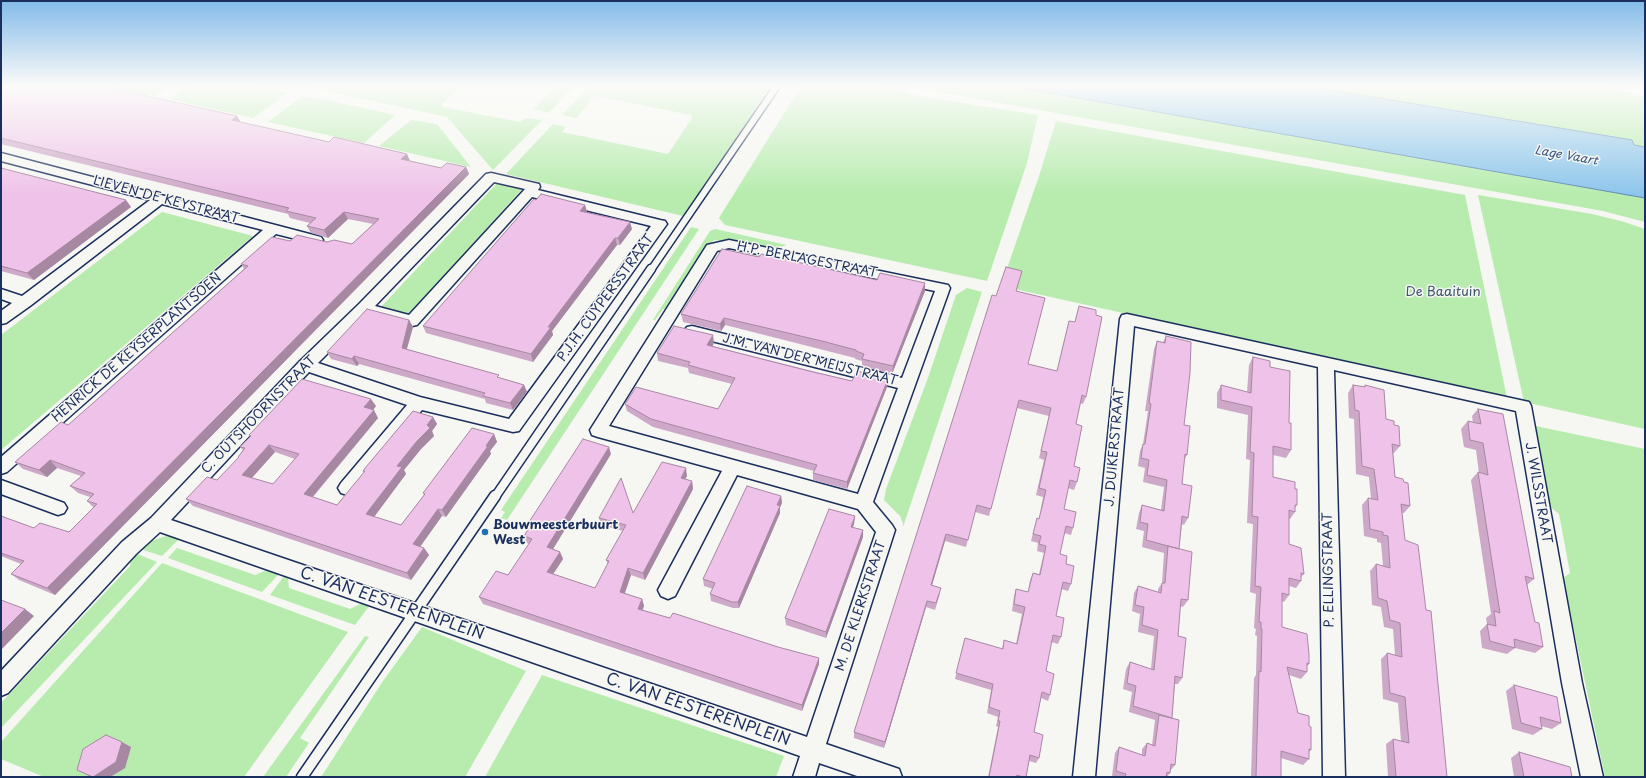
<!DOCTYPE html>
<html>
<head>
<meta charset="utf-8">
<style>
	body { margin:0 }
	#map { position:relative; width:1646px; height:778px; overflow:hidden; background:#f6f6f2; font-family:"Playpen Sans",sans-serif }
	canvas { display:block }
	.frame { position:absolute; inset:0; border:2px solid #1b2f5e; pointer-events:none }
</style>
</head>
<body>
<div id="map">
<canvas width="1646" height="778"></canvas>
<div class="frame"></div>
</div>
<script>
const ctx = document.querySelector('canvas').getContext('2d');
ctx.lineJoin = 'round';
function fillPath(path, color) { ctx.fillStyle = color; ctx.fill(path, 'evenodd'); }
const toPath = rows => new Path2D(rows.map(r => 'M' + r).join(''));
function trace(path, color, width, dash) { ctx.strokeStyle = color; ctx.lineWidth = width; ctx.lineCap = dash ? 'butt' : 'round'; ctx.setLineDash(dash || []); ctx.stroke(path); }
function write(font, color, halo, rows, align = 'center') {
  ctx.font = font + ' "Playpen Sans",sans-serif'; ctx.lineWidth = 3; ctx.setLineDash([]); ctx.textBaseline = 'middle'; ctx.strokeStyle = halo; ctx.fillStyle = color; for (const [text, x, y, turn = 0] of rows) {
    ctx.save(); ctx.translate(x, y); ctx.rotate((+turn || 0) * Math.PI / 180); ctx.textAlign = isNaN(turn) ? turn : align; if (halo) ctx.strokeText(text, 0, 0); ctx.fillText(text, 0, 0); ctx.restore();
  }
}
const green = toPath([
	[119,86,170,86,154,96,115,89],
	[188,86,257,86,270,88,288,93,253,118,169,99],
	[303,86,462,86,442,104,443,107,520,122,525,118,542,120,493,170,447,117],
	[544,86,574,86,549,113,534,109,553,89],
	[589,86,770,86,733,143,683,216,506,174,553,124,566,127,562,132,668,154,692,118,691,115,595,96,576,118,562,115],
	[801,86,882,86,914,95,1038,115,1027,163,987,281,725,225,719,218],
	[905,86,1010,86,1645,198,1645,222,1603,211],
	[1306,86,1605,86,1645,97,1645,147,1634,145,1626,139],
	[302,96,323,99,395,115,364,143,268,122],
	[411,120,437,124,471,167,379,146],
	[1056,121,1465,195,1507,398,1001,286,1039,176],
	[498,182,523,188,409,315,381,307],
	[1478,195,1592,214,1621,221,1645,229,1645,429,1524,402],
	[162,212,253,236,1,450,1,335],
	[691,227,699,229,507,520,501,518,505,512,501,510],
	[715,229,787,245,776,248,714,240,668,310,663,309,655,320,653,320,710,231],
	[967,288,982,292,903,527,903,523,900,516,884,500,886,489,928,378,956,295],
	[1531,425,1645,449,1645,777,1605,777,1563,578,1570,573,1559,514,1548,505],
	[166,536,179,539,162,556,140,549,148,542],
	[177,548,255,575,267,570,279,574,262,592,168,558],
	[135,553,157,562,1,728,1,703,130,566,131,558],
	[162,563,348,632,244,777,44,777,1,759,1,742],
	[284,576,288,577,289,588,350,609,362,603,370,605,355,625,270,595],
	[422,627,526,671,465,777,321,777,383,681],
	[365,636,369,637,300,738,309,743,286,777,263,777],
	[542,675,784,756,776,777,485,777]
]);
const water = toPath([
	[1010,86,1306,86,1626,139,1632,140,1634,145,1645,147,1645,198,1010,86]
]);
const laneFar2 = toPath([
	[651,270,777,86]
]);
const laneFar1 = toPath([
	[495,497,651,269]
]);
const lane = toPath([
	[302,777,495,496]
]);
const street = toPath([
	[1,153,321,237,323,240,321,243,316,244,276,234,7,472,1,474,1,457,263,230,162,204,30,306,6,323,1,324,1,311,12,303,1,299,1,289,22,296,150,200,1,161,1,153],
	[491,173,539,184,540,187,538,190,660,220,665,221,667,224,519,431,513,432,422,410,353,493,347,495,341,493,338,488,341,483,407,405,309,372,171,520,807,737,876,532,858,509,737,475,675,596,668,599,661,596,658,590,722,471,598,437,592,435,590,430,707,245,729,240,948,285,950,288,873,502,892,525,895,530,826,744,899,769,902,777,860,777,819,763,815,777,793,777,800,756,160,532,136,554,8,693,1,696,1,671,122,542,151,518,300,361,359,304,486,174,491,173],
	[494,182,525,189,409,315,375,306,494,182],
	[532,197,651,226,509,419,420,397,318,363,367,314,412,326,417,325,532,197],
	[729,248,935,291,902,378,692,326,687,327,684,331,687,335,692,336,898,388,858,494,609,426,717,251,729,248],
	[1127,314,1529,402,1531,406,1582,683,1603,777,1581,777,1562,683,1516,411,1334,370,1345,777,1323,777,1318,367,1134,326,1095,777,1073,777,1120,319,1122,315,1127,314],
	[1,480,64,503,67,508,64,513,58,515,1,494,1,480]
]);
const wall = toPath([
	[1,86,237,116,240,122,441,168,466,167,469,174,55,595,19,580,11,574,21,564,1,556,1,516,34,528,69,532,94,508,87,501,90,497,78,493,70,486,81,476,57,468,47,477,23,469,15,462,68,425,109,389,244,269,241,264,290,241,327,242,352,244,373,224,348,219,328,238,311,233,307,226,310,223,290,218,288,214,1,144],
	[1,168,131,207,34,280,1,271],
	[585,205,587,212,632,229,620,245,617,245,552,331,553,335,533,362,426,333,423,326],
	[759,257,925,291,892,374,862,366,862,361,855,359,855,358,725,325,721,331,683,322,681,314],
	[1022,271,1016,291,1028,364,1057,371,1069,321,1075,322,1079,306,1086,397,1083,404,1080,403,1076,424,1074,466,1077,482,1074,490,1068,488,1064,509,1073,528,1071,535,1064,533,1060,554,1066,564,1071,584,1068,591,1061,589,1056,616,1061,637,1058,644,1051,642,1046,671,1050,695,1048,701,1041,698,1034,732,1039,758,1036,763,1029,761,1026,777,988,777,998,727,996,726,998,717,987,713,991,690,955,679,965,638,1002,649,1004,640,1016,644,1022,614,1012,611,1014,596,1016,589,1028,592,1030,580,1033,573,1039,574,1044,553,1037,551,1038,543,1031,541,1035,525,1037,518,1039,519,1043,497,1036,495,1044,460,1039,458,1049,416,1017,408,989,516,975,512,966,547,945,541,932,585,940,594,935,610,926,607,884,748,854,738,854,732,996,296],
	[409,320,413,327,407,349,500,378,524,385,527,392,513,410,486,403,485,399,359,364,357,366,331,359,327,352],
	[1166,336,1184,425,1187,455,1184,460,1182,484,1188,518,1184,525,1182,524,1179,549,1188,600,1183,607,1180,606,1178,636,1182,678,1178,684,1175,684,1172,718,1175,765,1170,771,1170,773,1167,777,1114,777,1112,776,1115,753,1119,747,1142,755,1142,749,1147,743,1152,745,1155,720,1129,712,1132,692,1123,689,1126,669,1130,662,1151,669,1154,636,1138,632,1140,614,1132,611,1134,593,1138,586,1158,592,1158,589,1162,583,1164,553,1142,547,1144,531,1136,529,1139,513,1142,505,1161,510,1164,487,1143,482,1145,468,1138,466,1140,451,1143,444,1148,411,1145,411,1154,349,1157,341,1163,342],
	[714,343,712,346,852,381,888,379,887,387,847,489,813,480,813,473,814,471,653,427,627,411,625,404,718,409,732,384,689,373,688,368,658,361,657,353],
	[1253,357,1270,367,1289,423,1291,450,1286,458,1273,455,1273,477,1295,489,1297,505,1295,508,1295,512,1290,519,1289,519,1289,544,1304,574,1301,577,1301,581,1296,588,1289,586,1289,595,1284,602,1282,601,1282,627,1309,664,1307,666,1307,672,1301,679,1289,675,1298,713,1309,726,1311,750,1309,752,1309,759,1303,765,1281,758,1281,777,1251,777,1254,678,1256,675,1257,636,1255,635,1256,629,1254,628,1256,594,1250,592,1253,524,1247,523,1250,460,1246,459,1248,415,1217,408,1217,393,1221,385,1247,392,1249,365],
	[1353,385,1364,387,1365,385,1386,419,1394,425,1400,446,1394,453,1393,453,1395,477,1404,482,1410,506,1404,513,1402,513,1405,540,1447,777,1388,777,1386,744,1393,739,1401,741,1398,703,1383,699,1381,659,1387,653,1395,655,1393,629,1384,627,1381,607,1372,605,1370,571,1376,564,1383,566,1381,543,1377,542,1377,539,1364,536,1362,505,1368,498,1371,499,1369,477,1356,474,1354,419,1349,418,1348,393],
	[376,406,373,410,378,418,313,497,337,505,364,473,363,471,433,417,437,424,432,431,434,436,421,449,404,470,406,474,374,517,401,525,424,495,423,493,494,434,497,442,490,451,491,454,446,517,442,516,420,547,424,548,429,555,411,580,193,506,186,499,217,480,239,458,238,457,243,450,240,447,250,437,249,435],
	[275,452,295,459,273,484,252,478],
	[1478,409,1534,579,1527,585,1535,622,1543,647,1535,653,1515,648,1507,654,1482,648,1480,631,1487,624,1486,618,1491,614,1471,480,1478,472,1479,473,1476,450,1464,447,1461,429,1468,421,1473,423,1472,416],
	[611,454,553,549,560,552,563,559,553,574,595,588,608,564,606,560,623,531,601,525,599,518,633,513,687,476,685,479,692,481,693,489,645,580,631,575,625,593,642,599,644,606,643,610,819,664,802,711,483,604,479,597,508,575,529,544,527,543,524,536,531,525,529,522],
	[781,496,782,503,780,507,780,513,739,608,733,608,711,601,710,594,713,589,704,586,703,579],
	[855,516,854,524,853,527,863,537,826,638,786,625,785,618],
	[1514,685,1561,723,1552,729,1541,726,1542,729,1533,735,1512,729,1506,691],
	[131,747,125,768,110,777,91,777,77,770],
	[1519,752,1572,777,1514,777,1511,758]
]);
const shadedWall = toPath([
	[237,116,241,123,232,120],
	[407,154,410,161,401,159],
	[466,167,469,174,55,595,47,588],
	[126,200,131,207,34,280,27,273],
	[585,205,587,212,582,218,580,211],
	[344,212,348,219,328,238,324,230],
	[630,222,632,229,620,245,618,238],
	[615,238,617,245,552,331,553,335,533,362,531,354,548,327],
	[925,283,925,291,892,374,893,366],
	[724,318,725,325,721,331,720,324],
	[409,320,413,327,405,355,402,348],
	[713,335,714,343,709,353,707,345],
	[354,356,359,364,357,366,352,359],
	[888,379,887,387,847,489,847,482],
	[524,385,527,392,513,410,510,403],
	[371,399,376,406,369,415,364,407],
	[374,410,378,418,309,501,304,494],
	[433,417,437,424,432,431,434,436,421,449,404,470,406,474,371,521,366,514,397,466],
	[494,434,497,442,490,451,491,454,446,517,442,510],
	[269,445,275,452,248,482,242,475],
	[609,447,611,454,550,554,547,547],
	[50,460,57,468,47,477,39,470],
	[686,468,687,476,682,485,681,478],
	[692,481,693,489,645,580,643,573],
	[781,496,782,503,780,507,780,513,739,608,738,602],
	[438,509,442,516,417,551,413,544],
	[855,516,854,524,850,534,851,527],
	[863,530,863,537,826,638,826,632],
	[946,534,945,541,930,592,931,585],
	[424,548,429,555,411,580,407,573],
	[560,552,563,559,550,579,547,572],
	[628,568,631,575,623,598,620,592],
	[642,599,644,606,640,615,638,609],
	[927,601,926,607,884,748,885,742],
	[25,609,34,616,1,650,1,633],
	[819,658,819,664,802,711,802,705],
	[122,742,131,747,125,768,110,777,93,777]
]);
const building = toPath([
	[1,86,103,86,237,116,232,120,329,142,334,137,407,154,401,159,441,168,447,163,466,167,47,588,11,574,24,561,1,553,1,516,34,528,40,523,69,532,97,504,87,501,94,494,70,486,85,473,50,460,39,470,15,462,61,422,68,425,109,389,248,266,241,264,272,237,290,241,297,235,327,242,334,240,352,244,379,219,344,212,324,230,307,226,316,218,286,211,289,208,1,138,1,86],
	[1,168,126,200,27,273,1,266,1,168],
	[541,194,585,205,580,211,630,222,618,238,615,238,548,327,551,327,531,354,423,326,534,199,536,200,541,194],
	[722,249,759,257,761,254,877,280,880,273,925,283,893,366,862,359,864,354,856,351,856,350,822,341,724,318,720,324,681,314,722,249],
	[1006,267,1022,271,1016,291,1045,298,1028,364,1057,371,1069,321,1075,322,1079,306,1096,310,1096,315,1102,317,1086,397,1082,395,1076,424,1082,426,1074,466,1080,468,1077,482,1070,480,1064,509,1076,512,1073,528,1066,526,1060,554,1067,556,1066,564,1074,566,1071,584,1063,582,1056,616,1064,618,1061,637,1053,635,1046,671,1054,674,1050,695,1042,692,1034,732,1043,735,1039,758,1030,755,1026,777,1023,777,1017,775,1016,777,989,777,1000,721,998,721,1000,711,989,707,993,684,956,673,965,638,1003,649,1004,640,1017,644,1025,607,1014,604,1016,589,1028,592,1033,573,1040,575,1046,546,1039,544,1041,536,1033,534,1037,518,1039,519,1046,490,1039,488,1047,452,1041,451,1051,408,1019,400,991,509,977,505,968,540,946,534,931,585,941,588,936,603,927,601,885,742,854,732,992,295,996,296,1006,267],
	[367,309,409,320,402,348,499,375,497,377,524,385,510,403,483,396,485,393,354,356,352,359,327,352,367,309],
	[674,326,713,335,707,345,809,371,852,381,857,371,888,379,847,482,813,473,817,465,651,419,625,404,636,387,718,409,735,378,688,365,690,362,657,353,674,326],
	[1166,336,1191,342,1190,373,1184,425,1190,426,1187,455,1185,454,1182,484,1192,486,1188,518,1182,516,1179,549,1146,540,1148,524,1140,522,1142,505,1164,511,1167,480,1147,475,1149,460,1141,458,1143,444,1145,444,1151,404,1149,403,1157,341,1165,343,1166,336],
	[1253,357,1270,361,1270,367,1290,371,1289,423,1291,423,1291,450,1273,446,1273,477,1295,482,1295,489,1297,489,1297,505,1295,505,1295,512,1289,510,1289,544,1301,548,1304,574,1301,573,1301,581,1289,578,1289,595,1282,593,1282,627,1307,634,1309,654,1309,664,1307,663,1307,672,1287,667,1298,713,1309,716,1309,726,1311,727,1311,750,1309,749,1309,759,1281,751,1281,777,1256,777,1259,671,1261,672,1262,629,1261,629,1261,622,1259,622,1261,587,1255,586,1258,517,1252,516,1254,453,1250,452,1252,407,1221,400,1221,385,1251,393,1253,357],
	[302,379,371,399,364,407,374,410,304,494,337,505,365,471,363,471,366,467,413,411,433,417,427,425,430,428,417,441,397,466,402,467,366,514,401,525,425,494,423,493,472,428,494,434,486,446,488,446,442,510,438,509,413,544,424,548,407,573,186,499,207,477,217,480,239,457,238,457,245,448,240,447,251,436,249,435,302,379],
	[269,445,299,454,273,484,242,475,269,445],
	[1353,385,1365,387,1365,385,1384,390,1386,419,1394,421,1394,425,1399,426,1400,446,1392,444,1395,477,1403,479,1404,482,1408,483,1410,506,1401,504,1405,540,1418,545,1426,610,1431,611,1447,777,1396,777,1393,739,1409,743,1405,697,1390,693,1387,653,1402,657,1400,623,1390,620,1387,601,1378,598,1376,564,1390,568,1388,536,1383,535,1383,532,1370,529,1368,498,1378,500,1374,469,1362,466,1359,411,1355,410,1353,385],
	[1478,409,1503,414,1534,579,1525,576,1535,622,1539,623,1543,647,1514,639,1515,648,1490,641,1487,624,1496,626,1494,611,1500,613,1478,472,1488,475,1483,443,1470,440,1468,421,1481,424,1478,409],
	[583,439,609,447,547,547,560,552,547,572,595,588,609,561,606,560,626,525,599,518,621,478,633,513,662,462,686,468,681,478,692,481,650,560,643,573,628,568,620,592,642,599,638,609,670,618,673,613,778,647,819,658,802,705,479,597,496,571,508,575,532,539,524,536,532,523,529,522,583,439],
	[747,486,781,496,777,505,780,506,738,602,732,602,710,594,715,583,703,579,747,486],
	[829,509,855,516,851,527,863,530,826,632,785,618,829,509],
	[1168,546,1192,552,1188,600,1181,599,1178,636,1186,638,1182,678,1175,676,1172,718,1133,706,1136,686,1127,683,1130,662,1154,670,1158,630,1142,625,1144,607,1135,605,1138,586,1161,593,1162,583,1165,583,1168,546],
	[1,600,25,609,1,633,1,600],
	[1514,685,1557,697,1561,723,1540,717,1542,729,1521,723,1514,685],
	[1159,715,1179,720,1175,765,1171,764,1170,773,1167,772,1166,777,1125,777,1126,774,1116,771,1119,747,1145,756,1147,743,1155,746,1159,715],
	[106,735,122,742,116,762,93,777,77,770,83,749,106,735],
	[1519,752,1570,767,1572,777,1524,777,1519,752]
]);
const markers = [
	[485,532,4,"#1f6fb2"]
];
const farWaternames = [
	["Lage Vaart",1566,156,10]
];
const streetNames = [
	["LIEVEN DE KEYSTRAAT",166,200,15],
	["H.P. BERLAGESTRAAT",807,260,11],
	["P.J.H. CUYPERSSTRAAT",606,298,-54],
	["HENRICK DE KEYSERPLANTSOEN",137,348,-41],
	["J.M. VAN DER MEIJSTRAAT",810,360,14],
	["C. OUTSHOORNSTRAAT",259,415,-46],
	["J. DUIKERSTRAAT",1115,447,-85],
	["J. WILSSTRAAT",1538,493,80],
	["P. ELLINGSTRAAT",1329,570,-91],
	["M. DE KLERKSTRAAT",861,606,-72]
];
const parkNames = [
	["De Baaituin",1443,292]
];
const poiNames = [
	["Bouwmeesterbuurt",493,525],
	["West",493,540]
];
const nearStreetnames = [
	["C. VAN EESTERENPLEIN",392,604,19],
	["C. VAN EESTERENPLEIN",698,710,19]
];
fillPath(green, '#b7ecae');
fillPath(water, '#8cc5eb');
trace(water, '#5f89b3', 1);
trace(laneFar2, '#1b2f5e', 9);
trace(laneFar1, '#1b2f5e', 11);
trace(lane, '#1b2f5e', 13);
trace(street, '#1b2f5e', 3);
trace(laneFar2, '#f6f6f2', 6);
trace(laneFar1, '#f6f6f2', 8);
trace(lane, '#f6f6f2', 10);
fillPath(street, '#f6f6f2');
fillPath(wall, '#cea8c8');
fillPath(shadedWall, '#a788a3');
fillPath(building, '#efc3e9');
trace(building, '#a788a3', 1);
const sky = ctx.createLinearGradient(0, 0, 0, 195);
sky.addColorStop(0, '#83bbe9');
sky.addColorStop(0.44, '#fbfbf9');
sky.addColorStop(1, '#fbfbf900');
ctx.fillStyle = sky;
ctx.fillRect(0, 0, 1646, 195);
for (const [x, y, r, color] of markers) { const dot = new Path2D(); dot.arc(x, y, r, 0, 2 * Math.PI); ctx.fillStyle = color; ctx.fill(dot); trace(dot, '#f6f6f2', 1.5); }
write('italic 12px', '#375481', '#f6f6f2', farWaternames);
write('13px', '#1b2f5e', '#f6f6f2', streetNames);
write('13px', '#3a556e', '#f6f6f2', parkNames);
write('bold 13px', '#1b2f5e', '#f6f6f2', poiNames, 'left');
write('16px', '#1b2f5e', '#f6f6f2', nearStreetnames);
</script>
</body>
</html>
